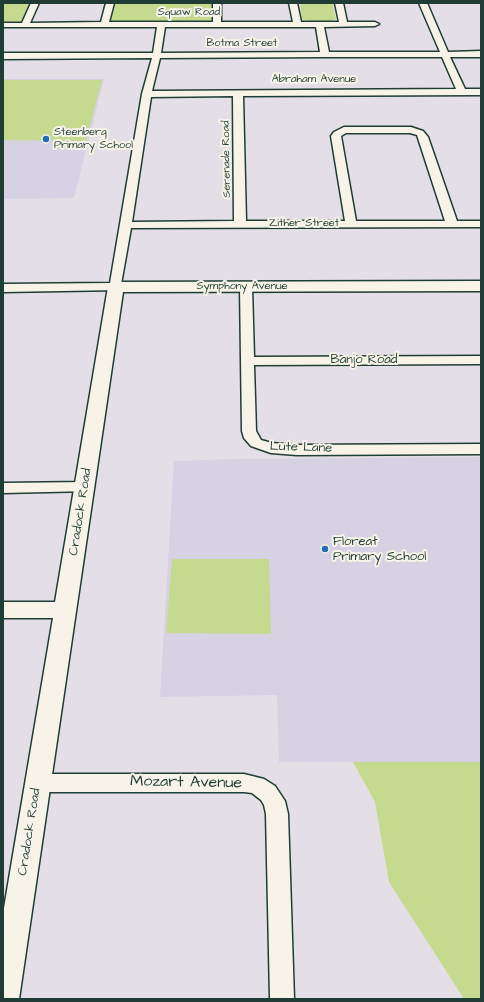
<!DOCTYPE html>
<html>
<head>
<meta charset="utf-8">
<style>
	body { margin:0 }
	#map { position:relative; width:484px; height:1002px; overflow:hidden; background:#e4dfe6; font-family:"Architects Daughter",sans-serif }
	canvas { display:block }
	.frame { position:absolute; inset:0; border:4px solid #1f3d34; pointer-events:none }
</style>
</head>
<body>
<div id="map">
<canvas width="484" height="1002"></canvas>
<div class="frame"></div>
</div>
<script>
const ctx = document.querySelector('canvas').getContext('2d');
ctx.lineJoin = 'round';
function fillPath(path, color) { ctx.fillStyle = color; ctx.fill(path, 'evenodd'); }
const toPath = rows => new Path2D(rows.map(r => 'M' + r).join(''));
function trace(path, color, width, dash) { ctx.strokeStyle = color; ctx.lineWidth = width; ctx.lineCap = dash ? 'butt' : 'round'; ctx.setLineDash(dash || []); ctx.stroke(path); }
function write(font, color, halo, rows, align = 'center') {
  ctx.font = font + ' "Architects Daughter",sans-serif'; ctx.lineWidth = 4; ctx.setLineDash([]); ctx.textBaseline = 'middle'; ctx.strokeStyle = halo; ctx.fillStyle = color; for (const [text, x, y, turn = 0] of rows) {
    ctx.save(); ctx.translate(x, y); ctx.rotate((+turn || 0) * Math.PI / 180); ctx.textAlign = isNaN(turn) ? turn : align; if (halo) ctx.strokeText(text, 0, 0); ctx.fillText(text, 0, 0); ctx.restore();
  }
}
const built = toPath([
	[3,79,104,79,74,198,3,199],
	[481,457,481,762,279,762,277,695,160,697,174,461,234,459]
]);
const green = toPath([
	[3,3,32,3,24,21,16,23,3,23],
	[113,3,214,3,214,21,211,22,110,23,109,21],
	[300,3,332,3,336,19,330,21,308,21,302,19],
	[3,80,102,80,86,141,3,140],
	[172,559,269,559,271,634,166,633],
	[353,762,481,762,481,999,464,999,389,882,375,802]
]);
const minor = toPath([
	[31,3,39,3,30,23,101,22,106,3,114,3,109,22,213,22,213,3,221,3,221,22,293,22,289,3,297,3,301,22,339,22,335,3,343,3,347,22,375,22,379,24,375,26,324,27,329,52,440,52,419,3,427,3,448,52,481,51,481,57,450,57,465,89,481,89,481,95,243,96,246,221,345,221,331,136,334,132,344,127,411,127,423,131,428,137,457,221,481,221,481,227,131,228,120,290,3,292,3,284,110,283,142,94,152,58,3,59,3,53,153,53,157,27,3,27,3,23,22,23,31,3],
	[165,27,316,27,320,52,161,53,165,27],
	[324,57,442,57,456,89,152,91,160,58,324,57],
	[233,96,234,221,132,222,151,97,233,96],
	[346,133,410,133,417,135,445,221,356,221,341,136,346,133],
	[246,283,252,287,254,357,481,356,481,364,254,365,256,431,261,440,272,443,297,445,481,444,481,454,297,455,271,453,251,446,244,438,242,431,240,287,246,283],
	[85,482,91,483,93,487,91,491,3,493,3,483,85,482],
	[37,774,244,774,264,779,275,786,285,801,288,814,294,999,270,999,266,814,264,805,261,800,252,793,244,792,37,792,30,789,27,783,30,777,37,774]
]);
const tertiary = toPath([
	[481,281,481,291,123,292,19,999,3,999,3,914,53,618,3,618,3,602,55,602,108,287,111,284,116,282,481,281]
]);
const markers = [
	[46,139,4,"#1f6fb2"],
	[325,549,4,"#1f6fb2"]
];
const farStreetnames = [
	["Squaw Road",189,13],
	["Botma Street",242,44],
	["Abraham Avenue",314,80],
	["Serenade Road",227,159,-91],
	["Zither Street",304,224],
	["Symphony Avenue",242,287]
];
const farPoinames = [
	["Steenberg",54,133],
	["Primary School",54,146]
];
const streetNames = [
	["Banjo Road",364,360],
	["Lute Lane",301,448,2],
	["Cradock Road",81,512,-81],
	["Cradock Road",30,832,-81]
];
const poiNames = [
	["Floreat",333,542],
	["Primary School",333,557]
];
const nearStreetnames = [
	["Mozart Avenue",186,783,1]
];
fillPath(built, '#d7d1e4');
fillPath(green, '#c6da8f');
trace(minor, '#1f3d34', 3);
trace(tertiary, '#1f3d34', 3);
fillPath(minor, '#f7f3e8');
fillPath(tertiary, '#f7f3e8');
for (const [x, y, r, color] of markers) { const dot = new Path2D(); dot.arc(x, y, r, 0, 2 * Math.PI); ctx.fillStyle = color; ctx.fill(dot); trace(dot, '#f7f3e8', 1.5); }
write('11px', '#1f3d34', '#f7f3e8', farStreetnames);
write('11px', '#1f3d34', '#f7f3e8', farPoinames, 'left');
write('13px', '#1f3d34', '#f7f3e8', streetNames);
write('13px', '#1f3d34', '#f7f3e8', poiNames, 'left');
write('16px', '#1f3d34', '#f7f3e8', nearStreetnames);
</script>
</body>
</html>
